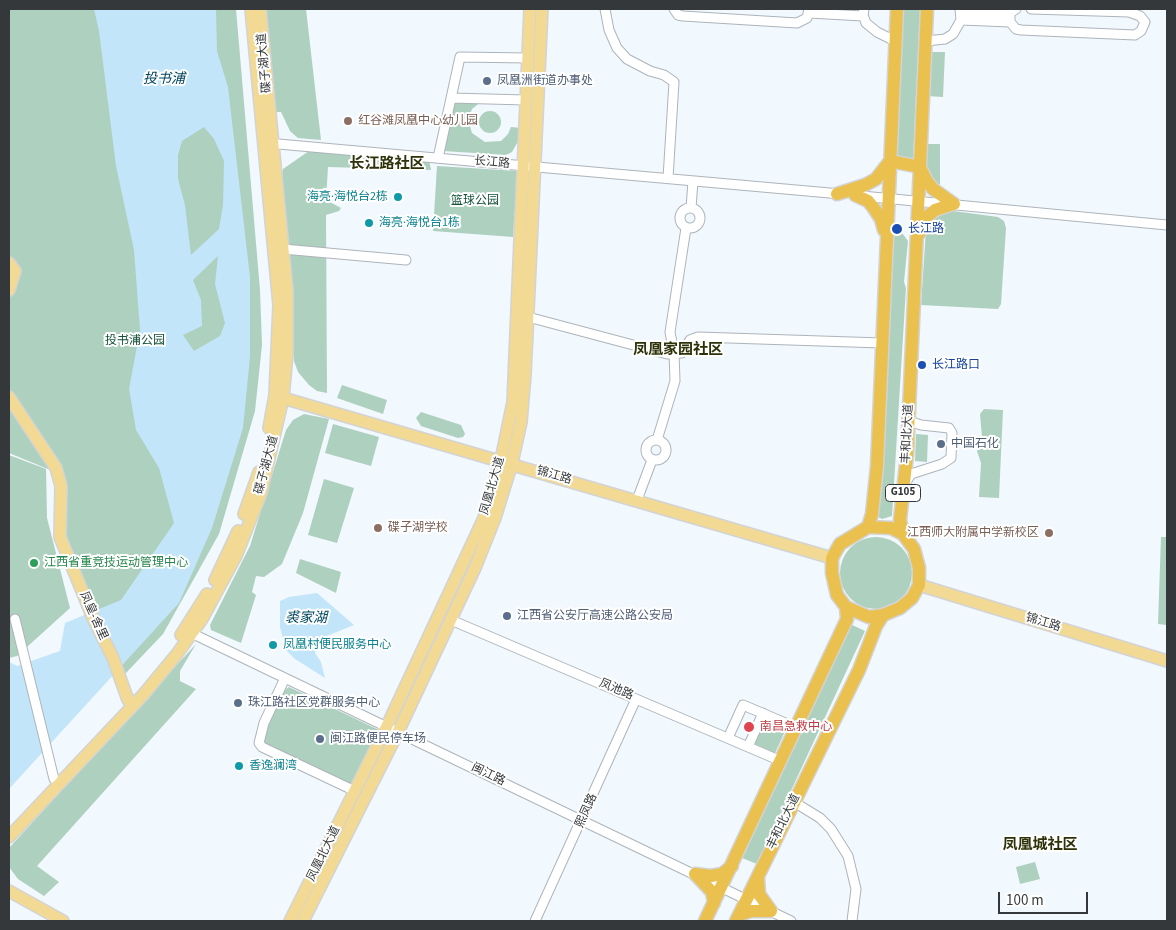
<!DOCTYPE html>
<html>
<head>
<meta charset="utf-8">
<style>
	body { margin:0 }
	#map { position:relative; width:1176px; height:930px; overflow:hidden; background:#f1f8fe; font-family:"Source Sans 3",sans-serif }
	canvas { display:block }
	.frame { position:absolute; inset:0; border:10px solid #35383a; pointer-events:none }
	.scale { position:absolute; left:998px; top:892px; width:90px; height:22px; box-sizing:border-box; border:2px solid #35383a; border-top:0; padding-left:6px; font-size:15px; line-height:18px; white-space:nowrap; color:#35383a; -webkit-text-stroke:4px #fff; paint-order:stroke }
</style>
</head>
<body>
<div id="map">
<canvas width="1176" height="930"></canvas>
<div class="frame"></div>
<div class="scale">100 m</div>
</div>
<script>
const ctx = document.querySelector('canvas').getContext('2d');
ctx.lineJoin = 'round';
function fillPath(path, color) { ctx.fillStyle = color; ctx.fill(path, 'evenodd'); }
const toPath = rows => new Path2D(rows.map(r => 'M' + r).join(''));
function trace(path, color, width, dash) { ctx.strokeStyle = color; ctx.lineWidth = width; ctx.lineCap = dash ? 'butt' : 'round'; ctx.setLineDash(dash || []); ctx.stroke(path); }
function write(font, color, halo, rows, align = 'center') {
  ctx.font = font + ' "Source Sans 3","Noto Sans SC",sans-serif'; ctx.lineWidth = 4; ctx.setLineDash([]); ctx.textBaseline = 'middle'; ctx.strokeStyle = halo; ctx.fillStyle = color; for (const [text, x, y, turn = 0] of rows) {
    ctx.save(); ctx.translate(x, y); ctx.rotate((+turn || 0) * Math.PI / 180); ctx.textAlign = isNaN(turn) ? turn : align; if (halo) ctx.strokeText(text, 0, 0); ctx.fillText(text, 0, 0); ctx.restore();
  }
}
const green = toPath([
	[9,9,236,9,260,290,262,345,255,411,219,534,163,634,125,674,91,604,67,543,67,518,60,474,9,453],
	[266,9,306,9,321,140,298,138,290,131,281,112,275,112],
	[903,9,920,9,913,161,896,162],
	[929,52,945,52,943,97,927,96],
	[455,100,482,101,472,109,468,120,472,133,485,142,501,141,508,134,511,127,521,128,520,138,512,152,506,155,443,151],
	'479 122a11 11 0 1 1 22 0a11 11 0 1 1-22 0Z',
	[926,144,940,144,940,185,932,180,926,170],
	[309,151,429,160,431,170,328,167,326,200,341,208,339,211,326,215,327,393,317,391,309,385,298,372,294,361,291,277,286,214,281,181,283,169],
	[437,166,518,171,513,237,433,231],
	[946,210,998,217,1004,221,1006,228,1001,304,998,309,921,305,926,230,935,217],
	[898,232,902,233,908,241,904,282,906,288,892,516,882,519,878,517,891,239],
	[342,385,387,400,383,414,337,398],
	[984,409,1003,410,999,498,979,497,981,463,977,451,982,437,980,414],
	[421,412,461,425,465,434,463,437,458,438,421,426,416,418],
	[304,414,329,419,303,513,282,564,264,577,256,576,252,592,256,595,241,643,211,630,210,625,250,546,286,430,293,420],
	[333,424,379,437,371,466,325,453],
	[916,434,928,435,927,462,915,461],
	[9,455,46,469,47,518,70,608,17,656,9,658],
	[324,479,354,488,337,543,308,535],
	'840 573a36 36 0 1 1 72 0a36 36 0 1 1-72 0Z',
	[1161,537,1167,537,1167,625,1158,624],
	[300,559,341,572,336,593,296,573],
	[850,624,865,631,757,864,742,858],
	[196,644,180,671,180,681,196,689,37,866,59,882,44,896,18,879,9,867,9,848],
	[289,687,381,731,353,787,263,743,264,735,283,691],
	[766,718,787,727,775,753,755,744],
	[1035,862,1040,879,1020,884,1016,867]
]);
const water = toPath([
	[94,9,216,9,217,51,228,87,250,277,250,357,243,428,212,528,179,603,9,789,9,662,17,666,60,651,65,623,121,600,174,523,159,468,136,430,129,389,140,330,134,250,116,166,99,31],
	[204,127,214,139,224,161,223,205,219,229,191,255,185,205,178,179,178,155,182,141],
	[218,256,215,284,225,323,220,336,194,351,183,335,202,326,201,300,193,280],
	[317,593,354,625,317,640,315,653,321,662,325,678,295,659,286,650,280,627,280,601,289,597]
]);
const minor = toPath([
	[605,9,609,30,617,48,627,59,650,71,664,75,674,82,668,178],
	[674,9,678,15,683,16,797,23,807,18,809,9],
	[864,9,863,15,866,23,877,32,895,41],
	[1016,9,1010,13,1010,22,1016,29,1021,30,1135,35,1141,31,1145,22,1140,16,1129,12,1031,9],
	[961,12,1010,13],
	[809,13,863,16],
	[961,20,1010,22],
	[926,41,945,39,953,34,961,20,960,9],
	[451,98,526,100],
	[267,143,841,194],
	[438,158,460,57,528,58],
	[862,196,1167,225],
	'680 218a10 10 0 1 1 20 0a10 10 0 1 1-20 0Z',
	[691,208,693,181],
	[283,249,406,260],
	[528,317,667,354,682,353,690,340,698,337,882,343],
	'646 450a10 10 0 1 1 20 0a10 10 0 1 1-20 0Z',
	[657,440,675,381,674,353,670,332,686,228],
	[905,484,911,474,942,464,951,458,952,433,949,428,921,425,909,421],
	[637,500,652,460],
	[15,619,54,779],
	[451,620,781,761],
	[187,631,791,921],
	[285,678,264,723,259,743,262,747,355,791],
	[728,738,743,705,797,728],
	[748,747,763,713],
	[794,802,820,818,831,829,848,856,856,889,852,921],
	[535,921,636,699]
]);
const major = toPath([
	[251,9,279,305,275,395,269,428],
	[9,263,15,271,9,290],
	[276,396,832,558],
	[9,397,56,468,61,486,60,537,93,618,113,658,128,700],
	[244,514,259,472],
	[215,580,238,531],
	[919,585,1167,661],
	[181,635,207,594],
	[9,837,143,695,177,654,202,619,236,556,261,493,283,398,287,354,287,291,260,9],
	[9,891,63,921],
	[290,921,387,726,484,518,501,460,513,402,530,9],
	[303,921,398,732,475,568,495,518,512,463,521,422,525,375,542,9]
]);
const highway = toPath([
	[837,194,865,185,876,179,890,161,920,167,926,180,933,189,954,204],
	[855,195,868,201,873,207,881,219,884,230],
	[919,234,928,216,935,210,953,204],
	[868,527,891,528,903,534],
	[846,607,869,617,883,615],
	[695,874,711,876,722,874,732,866],
	[695,874,712,892,714,903],
	[758,878,759,894,771,911],
	[739,915,751,911,771,911],
	[705,921,847,619,846,607,837,595,832,573,832,558,840,544,868,527,872,514,877,466,897,9],
	[736,921,859,670,876,626,883,615,900,608,912,598,919,585,919,568,914,549,903,534,900,520,907,455,927,9]
]);
const markers = [
	[487,81,5,"#5c6f8a"],
	[348,121,5,"#8d6e63"],
	[398,197,5,"#0f9aa8"],
	[369,223,5,"#0f9aa8"],
	[897,229,6,"#1a4fb4"],
	[922,365,5,"#1a4fb4"],
	[941,444,5,"#5c6f8a"],
	[378,528,5,"#8d6e63"],
	[1049,533,5,"#8d6e63"],
	[34,563,5,"#2e9e5b"],
	[507,616,5,"#5c6f8a"],
	[273,645,5,"#0f9aa8"],
	[238,703,5,"#5c6f8a"],
	[749,727,6,"#e0444e"],
	[320,739,5,"#5c6f8a"],
	[239,766,5,"#0f9aa8"]
];
const shields = [
	[903,493,35]
];
const shieldNames = [
	["G105",903,493]
];
const streetNames = [
	["碟子湖大道",265,63,-95],
	["长江路",492,163,5],
	["丰和北大道",908,434,-87],
	["碟子湖大道",267,465,-75],
	["锦江路",554,476,16],
	["凤凰北大道",493,486,-74],
	["凤皇-舍里",93,616,66],
	["锦江路",1043,623,17],
	["凤池路",616,690,23],
	["闽江路",488,775,26],
	["熙凤路",587,811,-66],
	["丰和北大道",784,822,-64],
	["凤凰北大道",324,854,-64]
];
const serviceNames = [
	["凤凰洲街道办事处",497,81],
	["中国石化",951,444],
	["江西省公安厅高速公路公安局",517,616],
	["珠江路社区党群服务中心",248,703],
	["闽江路便民停车场",330,739]
];
const educationNames = [
	["红谷滩凤凰中心幼儿园",358,121],
	["碟子湖学校",388,528],
	["江西师大附属中学新校区",1039,533,"right"]
];
const cultureNames = [
	["海亮·海悦台2栋",388,197,"right"],
	["海亮·海悦台1栋",379,223],
	["凤凰村便民服务中心",283,645],
	["香逸澜湾",249,766]
];
const parkNames = [
	["篮球公园",475,201],
	["投书浦公园",135,341]
];
const transitNames = [
	["长江路",908,229],
	["长江路口",932,365]
];
const leisureNames = [
	["江西省重竞技运动管理中心",44,563]
];
const healthNames = [
	["南昌急救中心",760,727]
];
const waterNames = [
	["投书浦",164,80],
	["裘家湖",306,619]
];
const quarterNames = [
	["长江路社区",387,165],
	["凤凰家园社区",678,351],
	["凤凰城社区",1040,846]
];
fillPath(green, '#aed0be');
fillPath(water, '#c2e5f9');
trace(minor, '#adb4ba', 11);
trace(major, '#d3d3d4', 14);
trace(highway, '#d3d3d4', 15);
trace(minor, '#fff', 9);
trace(major, '#f2da95', 11);
trace(highway, '#eac14f', 12);
for (const [x, y, r, color] of markers) { const dot = new Path2D(); dot.arc(x, y, r, 0, 2 * Math.PI); ctx.fillStyle = color; ctx.fill(dot); trace(dot, '#fff', 2); }
for (const [x, y, w] of shields) { const box = new Path2D(); box.roundRect(x - w / 2, y - 8.5, w, 17, 4); ctx.fillStyle = '#fff'; ctx.fill(box); trace(box, '#35383a', 1); }
write('bold 11px', '#35383a', null, shieldNames);
write('12px', '#35383a', '#fff', streetNames);
write('12px', '#4e5e75', '#fff', serviceNames, 'left');
write('12px', '#785e54', '#fff', educationNames, 'left');
write('12px', '#0d838f', '#fff', cultureNames, 'left');
write('12px', '#14523a', '#fff', parkNames);
write('12px', '#164399', '#fff', transitNames, 'left');
write('12px', '#27864d', '#fff', leisureNames, 'left');
write('12px', '#be3a42', '#fff', healthNames, 'left');
write('italic 14px', '#004660', '#fff', waterNames);
write('bold 15px', '#2d3209', '#fff', quarterNames);
</script>
</body>
</html>
